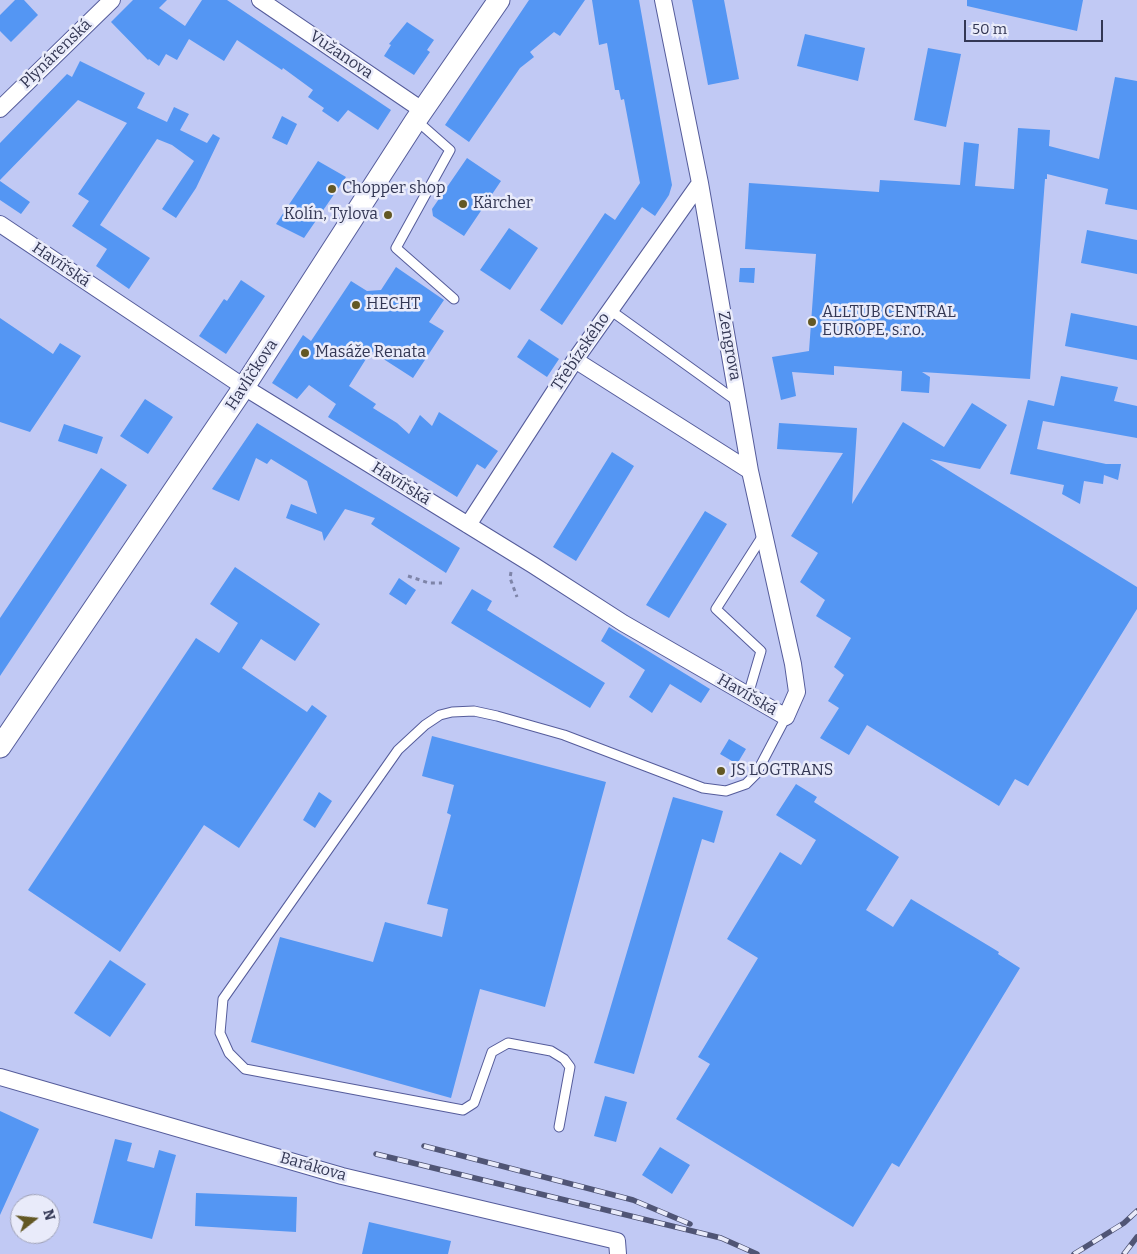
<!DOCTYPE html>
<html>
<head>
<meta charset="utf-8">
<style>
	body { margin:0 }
	#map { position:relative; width:1137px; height:1254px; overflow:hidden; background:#c1c9f4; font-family:Bitter,serif }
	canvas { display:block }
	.north { position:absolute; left:10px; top:1194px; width:50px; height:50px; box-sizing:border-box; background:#e9ebfa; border:1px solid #a0a3b8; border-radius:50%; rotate:74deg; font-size:14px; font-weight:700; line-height:20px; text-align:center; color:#333754 }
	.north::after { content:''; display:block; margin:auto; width:18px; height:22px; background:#635824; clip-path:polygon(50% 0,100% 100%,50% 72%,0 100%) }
	.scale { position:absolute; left:964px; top:20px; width:139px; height:22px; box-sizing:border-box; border:2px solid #333754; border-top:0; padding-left:6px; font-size:15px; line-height:18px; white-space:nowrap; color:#333754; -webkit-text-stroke:4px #e9ebfa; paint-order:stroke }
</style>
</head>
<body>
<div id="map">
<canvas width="1137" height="1254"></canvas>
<div class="north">N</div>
<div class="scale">50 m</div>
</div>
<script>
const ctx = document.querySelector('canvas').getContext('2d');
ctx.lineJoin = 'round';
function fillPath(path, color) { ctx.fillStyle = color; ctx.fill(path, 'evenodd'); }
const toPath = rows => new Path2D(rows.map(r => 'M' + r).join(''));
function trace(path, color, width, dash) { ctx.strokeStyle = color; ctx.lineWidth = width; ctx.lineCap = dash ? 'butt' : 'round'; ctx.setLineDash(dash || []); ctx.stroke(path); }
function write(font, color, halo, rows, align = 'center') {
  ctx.font = font + ' Bitter,serif'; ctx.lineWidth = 5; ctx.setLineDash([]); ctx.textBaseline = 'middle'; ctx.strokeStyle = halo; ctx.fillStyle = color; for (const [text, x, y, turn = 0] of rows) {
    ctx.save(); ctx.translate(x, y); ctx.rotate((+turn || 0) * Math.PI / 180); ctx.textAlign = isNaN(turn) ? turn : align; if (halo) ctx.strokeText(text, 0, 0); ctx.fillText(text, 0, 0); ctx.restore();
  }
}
const building = toPath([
	[15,0,24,0,38,15,11,42,0,31,0,15],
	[133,0,167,0,159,8,185,26,202,0,227,0,391,110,378,130,348,110,338,122,322,111,324,108,308,97,313,90,283,68,282,70,237,40,224,61,189,39,177,60,166,54,159,66,149,59,148,60,111,22],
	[529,0,585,0,560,36,554,32,530,52,534,57,520,68,469,142,445,125],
	[592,0,639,0,672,185,669,195,655,216,642,207,562,325,540,310,605,213,615,220,640,183,624,99,621,100,619,90,615,90,607,43,599,45],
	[692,0,724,0,739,79,708,85],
	[967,0,1083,0,1077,31,967,6],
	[407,22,434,40,427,50,430,52,414,75,384,56,391,45,389,44],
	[805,34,865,48,858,81,797,66],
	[928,48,961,54,946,127,914,120],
	[80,61,145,93,137,108,167,122,174,107,189,114,180,130,207,143,213,134,220,138,196,188,176,218,162,209,194,161,172,145,157,139,100,225,150,258,129,289,96,266,107,249,72,226,89,201,78,194,127,123,78,100,0,180,0,143,67,74,72,77],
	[1115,77,1137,81,1137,210,1105,204,1108,189,1047,174,1047,179,1045,179,1030,379,922,372,930,377,929,393,901,391,902,371,834,366,834,375,792,372,796,396,781,400,772,357,809,351,816,254,745,249,749,183,879,192,880,180,960,185,964,142,979,144,975,186,1014,189,1018,128,1050,130,1049,146,1099,159],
	[282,116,297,124,287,145,272,138],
	[467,158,501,181,464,236,433,216,432,209],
	[318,161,346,177,304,238,276,224],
	[0,181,30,202,21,214,0,200],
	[509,228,538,248,510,290,480,270],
	[1087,230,1137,240,1137,274,1081,263],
	[396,267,444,300,429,322,444,331,413,378,371,351,349,386,376,404,373,408,397,423,409,434,420,415,432,426,439,412,498,451,485,469,477,464,457,497,328,417,336,404,309,385,297,399,272,383,303,335,311,341,351,281,367,291,381,290],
	[740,268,755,268,754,283,739,282],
	[241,280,265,296,226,354,199,336,224,299,227,301],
	[1071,313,1137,326,1137,360,1065,346],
	[0,318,53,354,60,343,81,356,30,432,0,422],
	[529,339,559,359,547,377,517,357],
	[1061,376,1118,387,1114,401,1137,406,1137,438,1043,421,1037,449,1106,464,1121,464,1118,480,1104,475,1103,484,1084,481,1080,504,1062,494,1064,485,1010,474,1028,400,1054,406],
	[145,399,173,417,148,454,120,436],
	[972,403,1007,425,980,469,930,459,1137,587,1137,609,1045,758,1028,786,1015,779,999,806,867,725,849,755,820,738,839,708,828,701,844,675,834,667,851,638,816,616,825,600,800,582,818,553,791,536,843,453,777,449,779,423,857,428,852,504,903,422,944,447],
	[257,423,460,548,446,573,371,524,375,518,345,509,324,541,322,532,286,518,291,504,317,514,307,481,271,459,267,464,256,458,239,501,212,489],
	[64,424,103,437,97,454,58,441],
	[612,452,634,466,576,561,553,547],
	[101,468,127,485,0,676,0,618],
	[705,511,727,524,669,618,646,605],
	[235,567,320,624,295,661,261,639,242,668,307,712,312,705,327,716,239,848,204,825,120,952,28,890,196,638,219,653,238,623,210,604],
	[399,578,416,590,406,605,389,594],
	[472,589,492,601,487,610,605,683,590,708,451,623],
	[609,627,710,689,701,703,670,684,652,713,629,697,645,670,601,641],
	[432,736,606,782,545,1007,480,989,451,1098,251,1042,280,937,373,962,385,922,442,937,448,909,427,904,451,815,447,813,454,785,422,776],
	[729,739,746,749,737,764,720,754],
	[796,784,817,797,814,802,899,857,866,910,893,927,911,899,999,952,998,954,1020,968,899,1167,892,1163,853,1227,676,1119,710,1064,698,1057,758,958,727,939,780,852,801,865,816,840,776,815],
	[319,792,332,801,315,828,303,820],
	[673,797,723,811,714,843,702,839,634,1074,594,1063],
	[110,960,146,984,110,1037,74,1013],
	[605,1096,627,1102,616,1142,594,1136],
	[0,1111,39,1129,0,1215],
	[115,1139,132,1143,127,1161,154,1168,159,1150,176,1155,152,1239,93,1223],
	[660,1147,690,1165,672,1194,642,1175],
	[196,1193,297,1197,296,1232,195,1226],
	[369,1222,451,1241,448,1254,362,1254]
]);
const path = toPath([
	[511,572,510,578,517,597],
	[408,576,429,583,442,583]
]);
const service = toPath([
	[416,120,450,150,396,248,454,299],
	[610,310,738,402],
	[748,695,761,651,716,609,764,534],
	[559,1127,570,1067,564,1059,551,1051,508,1043,492,1052,474,1103,463,1110,245,1069,229,1053,220,1033,223,999,398,750,425,725,440,715,452,712,474,711,497,716,564,735,703,788,726,791,746,784,756,774,786,717]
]);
const minor = toPath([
	[260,0,422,110],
	[0,109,112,0],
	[0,224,244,387,533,565,623,623,786,717,797,692,793,664,750,471,700,183,663,0],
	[575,360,750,471],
	[468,525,575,360,700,183],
	[0,1077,342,1176,617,1241,618,1254]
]);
const tertiary = toPath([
	[0,747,244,387,416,120,499,0]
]);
const rail = toPath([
	[424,1146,633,1200,690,1224],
	[376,1154,721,1238,757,1254],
	[1074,1254,1124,1223,1137,1211],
	[1124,1254,1137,1237]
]);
const markers = [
	[332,189,5,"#635824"],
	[463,204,5,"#635824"],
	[388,215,5,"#635824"],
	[356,305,5,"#635824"],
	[812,322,5,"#635824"],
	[305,353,5,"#635824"],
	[721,771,5,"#635824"]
];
const streetNames = [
	["Plynárenská",56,54,-44],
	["Vužanova",341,55,34],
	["Havířská",61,265,34],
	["Zengrova",729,346,80],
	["Třebízského",581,352,-56],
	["Havlíčkova",252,375,-57],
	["Havířská",401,484,32],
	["Havířská",747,695,30],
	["Barákova",313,1167,16]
];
const poiNames = [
	["Chopper shop",342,189],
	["Kärcher",473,204],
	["Kolín, Tylova",378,215,"right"],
	["HECHT",366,305],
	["ALLTUB CENTRAL",822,313],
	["EUROPE, s.r.o.",822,331],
	["Masáže Renata",315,353],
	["JS LOGTRANS",731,771]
];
fillPath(building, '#5496f3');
trace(service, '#555c9b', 11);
trace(minor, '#555c9b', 18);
trace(tertiary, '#555c9b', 23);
trace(path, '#7e84a8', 3, [4, 4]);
trace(service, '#fff', 9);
trace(minor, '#fff', 16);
trace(tertiary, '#fff', 21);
trace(rail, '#505575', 5.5);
trace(rail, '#e9ebfa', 4, [11]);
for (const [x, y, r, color] of markers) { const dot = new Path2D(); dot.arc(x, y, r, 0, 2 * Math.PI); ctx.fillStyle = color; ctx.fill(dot); trace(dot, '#e9ebfa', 2); }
write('16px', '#333754', '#e9ebfa', streetNames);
write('16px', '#333754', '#e9ebfa', poiNames, 'left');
</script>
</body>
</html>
